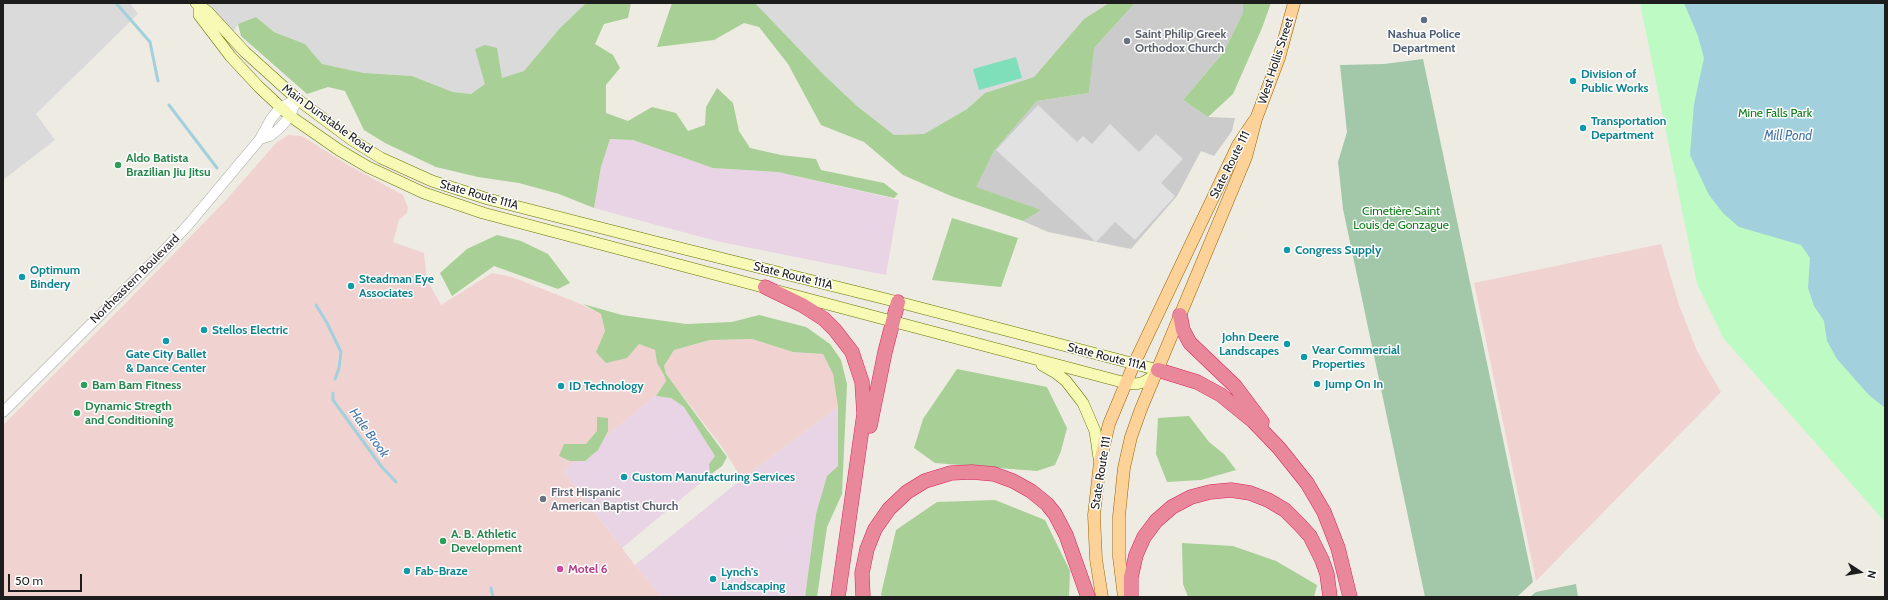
<!DOCTYPE html>
<html>
<head>
<meta charset="utf-8">
<style>
	body { margin:0 }
	#map { position:relative; width:1888px; height:600px; overflow:hidden; background:#eeebe3; font-family:Cabin,sans-serif }
	canvas { display:block }
	.frame { position:absolute; inset:0; border:4px solid #1d1d1d; pointer-events:none }
	.north { position:absolute; left:1840px; top:552px; width:40px; height:40px; -webkit-text-stroke:3px #fff; paint-order:stroke; rotate:102deg; font-size:11px; font-weight:700; line-height:16px; text-align:center; color:#1d1d1d }
	.north::after { content:''; display:block; margin:auto; width:14px; height:18px; background:#1d1d1d; clip-path:polygon(50% 0,100% 100%,50% 72%,0 100%) }
	.scale { position:absolute; left:8px; top:574px; width:74px; height:18px; box-sizing:border-box; border:2px solid #1d1d1d; border-top:0; padding-left:5px; font-size:12px; line-height:14px; white-space:nowrap; color:#1d1d1d; -webkit-text-stroke:3px #fff; paint-order:stroke }
</style>
</head>
<body>
<div id="map">
<canvas width="1888" height="600"></canvas>
<div class="frame"></div>
<div class="north">N</div>
<div class="scale">50 m</div>
</div>
<script>
const ctx = document.querySelector('canvas').getContext('2d');
ctx.lineJoin = 'round';
function fillPath(path, color) { ctx.fillStyle = color; ctx.fill(path, 'evenodd'); }
const toPath = rows => new Path2D(rows.map(r => 'M' + r).join(''));
function trace(path, color, width, dash) { ctx.strokeStyle = color; ctx.lineWidth = width; ctx.lineCap = dash ? 'butt' : 'round'; ctx.setLineDash(dash || []); ctx.stroke(path); }
function write(font, color, halo, rows, align = 'center') {
  ctx.font = font + ' Cabin,sans-serif'; ctx.lineWidth = 3; ctx.setLineDash([]); ctx.textBaseline = 'middle'; ctx.strokeStyle = halo; ctx.fillStyle = color; for (const [text, x, y, turn = 0] of rows) {
    ctx.save(); ctx.translate(x, y); ctx.rotate((+turn || 0) * Math.PI / 180); ctx.textAlign = isNaN(turn) ? turn : align; if (halo) ctx.strokeText(text, 0, 0); ctx.fillText(text, 0, 0); ctx.restore();
  }
}
const residential = toPath([
	[3,3,130,3,138,14,36,114,55,140,3,180],
	[207,3,586,3,560,28,524,71,485,85,471,94,453,92,412,76,364,73,322,64,305,44,274,32,256,17,238,24,233,33],
	[755,3,1109,3,1084,19,1034,77,985,93,967,109,924,134,894,135,857,106,823,74]
]);
const commercial = toPath([
	[288,135,302,136,348,165,403,195,408,207,407,213,399,220,393,242,424,253,427,280,441,305,492,273,512,277,576,302,601,314,605,331,596,352,627,358,639,344,655,350,657,363,664,375,666,381,656,396,563,471,635,565,662,597,3,597,3,425,125,304,227,199,276,143],
	[1661,244,1679,305,1685,320,1697,351,1721,392,1536,581,1474,283],
	[752,339,793,352,823,354,833,374,838,407,742,479,722,447,683,396,670,382,666,374,664,366,674,350,710,340]
]);
const industrial = toPath([
	[610,139,633,140,713,168,778,172,899,200,886,275,716,241,594,208,601,167],
	[656,396,671,398,684,407,715,456,709,464,710,475,622,548,563,471],
	[838,407,838,466,827,476,816,514,805,597,662,597,635,565,742,479]
]);
const religious = toPath([
	[1135,3,1243,3,1243,13,1223,53,1183,100,1208,117,1235,118,1232,131,1214,156,1201,151,1177,196,1131,249,1048,232,1023,221,1040,210,975,187,994,151,1037,101,1089,93,1093,49]
]);
const forest = toPath([
	[586,3,631,3,628,18,604,24,595,44,613,55,620,68,606,85,606,113,628,121,652,107,676,113,688,131,705,125,706,107,717,88,733,103,739,131,750,148,781,155,816,159,821,170,884,183,898,194,894,198,778,172,713,168,633,140,610,139,601,167,594,208,559,194,519,183,478,177,436,167,385,143,364,130,345,91,328,87,307,94,241,36,238,24,256,17,274,32,305,44,322,64,364,73,412,76,453,92,471,94,485,84,475,49,485,45,497,48,502,78,524,71,560,28],
	[672,3,755,3,823,74,857,106,894,135,924,134,967,109,985,93,1034,77,1084,19,1109,3,1135,3,1094,48,1089,93,1037,101,994,151,976,187,1041,210,1023,221,951,196,903,175,864,142,821,125,788,64,759,27,744,23,714,40,657,47],
	[1243,3,1271,3,1262,28,1233,94,1208,117,1183,100,1223,53,1243,13],
	[952,218,1018,238,1001,287,932,280],
	[497,235,521,241,548,254,570,283,558,289,494,266,452,296,440,273,467,249],
	[583,304,622,315,686,324,732,322,759,315,806,327,830,344,841,360,847,384,842,494,827,527,817,597,805,597,816,514,827,476,838,466,838,407,833,374,823,354,793,352,752,339,710,340,674,350,664,366,666,374,727,457,722,466,710,475,709,464,715,456,684,407,671,398,656,396,666,381,664,375,657,363,655,350,639,344,627,358,606,363,596,352,605,331,601,314],
	[957,369,1047,387,1067,428,1061,451,1055,465,1037,471,935,463,914,448,923,419],
	[1189,416,1209,442,1224,454,1236,470,1201,480,1167,482,1156,454,1158,418],
	[597,417,608,418,608,431,598,450,585,461,570,461,559,456,564,444,586,444,597,431],
	[995,500,1045,520,1070,571,1069,597,882,597,881,594,896,530,937,502],
	[1182,543,1233,546,1276,561,1317,585,1314,597,1188,597,1183,584]
]);
const cemetery = toPath([
	[1423,59,1533,582,1517,597,1425,597,1343,209,1338,162,1347,132,1340,65,1384,64],
	[1576,584,1578,597,1530,597,1536,592]
]);
const park = toPath([
	[1640,3,1885,3,1885,522,1724,339,1697,284]
]);
const pitch = toPath([
	[1016,57,1022,78,979,90,973,69]
]);
const parking = toPath([
	[1038,105,1077,142,1083,136,1092,144,1110,124,1139,152,1156,134,1183,159,1161,183,1175,196,1135,240,1115,222,1096,242,996,150]
]);
const water = toPath([
	[1684,3,1885,3,1885,408,1868,394,1837,359,1827,341,1824,321,1814,306,1808,288,1810,258,1801,245,1739,227,1723,213,1709,195,1690,155,1694,104,1704,58,1698,36]
]);
const stream = toPath([
	[116,3,150,42,158,81],
	[169,105,217,168],
	[316,305,327,323,341,352,339,368,335,379],
	[333,393,333,400,381,466,396,482],
	[491,588,493,597]
]);
const tertiary = toPath([
	[260,139,270,136,280,128,290,116,297,99],
	[3,412,158,257,188,225,260,139,271,119,280,108,297,99]
]);
const secondary = toPath([
	[196,3,208,12,245,52,297,99,352,140,381,158,432,181,488,199,660,243,898,302,1158,370,1153,376,1144,382,1136,384,1126,383,483,213,424,193,368,167,339,150,290,116,259,87,231,57,199,15,199,6],
	[1042,365,1056,373,1066,381,1083,403,1095,431,1099,458]
]);
const primary = toPath([
	[1102,597,1096,559,1094,515,1100,462,1109,424,1134,364,1238,145,1254,121],
	[1124,597,1119,557,1119,516,1124,468,1131,437,1141,409,1246,157,1256,119,1279,58,1294,3]
]);
const motorway = toPath([
	[765,287,802,305,824,319,835,330,852,352,862,382,864,414,838,597],
	[1180,315,1183,330,1190,343,1235,386,1262,422],
	[1158,370,1197,382,1221,395,1253,421,1279,448,1307,483,1324,512,1338,548,1350,597],
	[870,426,885,352,898,302],
	[863,597,862,573,867,549,875,529,889,509,907,492,925,481,951,473,972,472,994,474,1013,481,1031,491,1047,504,1055,514,1066,535,1088,597],
	[1131,597,1131,577,1136,555,1144,537,1156,521,1172,507,1191,497,1210,492,1231,490,1250,493,1268,500,1285,510,1300,525,1310,536,1322,560,1327,574,1330,597]
]);
const markers = [
	[1424,20,4,"#5c6f8a"],
	[1127,41,4,"#6b7280"],
	[1573,81,4,"#0f9aa8"],
	[1583,128,4,"#0f9aa8"],
	[118,165,4,"#2e9e5b"],
	[1287,250,4,"#0f9aa8"],
	[22,277,4,"#0f9aa8"],
	[351,286,4,"#0f9aa8"],
	[204,330,4,"#0f9aa8"],
	[166,341,4,"#0f9aa8"],
	[1287,344,4,"#0f9aa8"],
	[1304,357,4,"#0f9aa8"],
	[1317,384,4,"#0f9aa8"],
	[84,385,4,"#2e9e5b"],
	[561,386,4,"#0f9aa8"],
	[77,413,4,"#2e9e5b"],
	[624,477,4,"#0f9aa8"],
	[543,499,4,"#6b7280"],
	[443,541,4,"#2e9e5b"],
	[560,569,4,"#d1479c"],
	[407,571,4,"#0f9aa8"],
	[713,579,4,"#0f9aa8"]
];
const worshipNames = [
	["Saint Philip Greek",1135,34],
	["Orthodox Church",1135,48],
	["First Hispanic",551,492],
	["American Baptist Church",551,506]
];
const serviceNames = [
	["Nashua Police",1424,34],
	["Department",1424,48]
];
const streetNames = [
	["West Hollis Street",1276,61,-72],
	["Main Dunstable Road",327,119,36],
	["State Route 111",1230,165,-63],
	["State Route 111A",479,195,16],
	["State Route 111A",793,276,14],
	["Northeastern Boulevard",135,279,-45],
	["State Route 111A",1107,357,14],
	["State Route 111",1101,473,-81]
];
const cultureNames = [
	["Division of",1581,74],
	["Public Works",1581,88],
	["Transportation",1591,121],
	["Department",1591,135],
	["Congress Supply",1295,250],
	["Optimum",30,270],
	["Bindery",30,284],
	["Steadman Eye",359,279],
	["Associates",359,293],
	["Stellos Electric",212,330],
	["John Deere",1279,337,"right"],
	["Landscapes",1279,351,"right"],
	["Vear Commercial",1312,350],
	["Properties",1312,364],
	["Gate City Ballet",166,354,"center"],
	["& Dance Center",166,368,"center"],
	["Jump On In",1325,384],
	["ID Technology",569,386],
	["Custom Manufacturing Services",632,477],
	["Fab-Braze",415,571],
	["Lynch's",721,572],
	["Landscaping",721,586]
];
const parkNames = [
	["Mine Falls Park",1775,113],
	["Cimetière Saint",1401,211],
	["Louis de Gonzague",1401,225]
];
const leisureNames = [
	["Aldo Batista",126,158],
	["Brazilian Jiu Jitsu",126,172],
	["Bam Bam Fitness",92,385],
	["Dynamic Stregth",85,406],
	["and Conditioning",85,420],
	["A. B. Athletic",451,534],
	["Development",451,548]
];
const hotelNames = [
	["Motel 6",568,569]
];
const waterNames = [
	["Mill Pond",1788,136],
	["Hale Brook",369,433,54]
];
fillPath(residential, '#dbdada');
fillPath(commercial, '#f0d3d1');
fillPath(industrial, '#e8d4e4');
fillPath(religious, '#cbcbcb');
fillPath(forest, '#a7cf96');
fillPath(cemetery, '#a3c8a9');
fillPath(park, '#befac3');
fillPath(pitch, '#7fdfba');
fillPath(parking, '#e1e1e1');
fillPath(water, '#a2d0dd');
trace(stream, '#a2d0dd', 3);
trace(tertiary, '#a4a4a4', 11);
trace(secondary, '#687503', 12);
trace(primary, '#966500', 13);
trace(motorway, '#db2160', 15);
trace(tertiary, '#fff', 10);
trace(secondary, '#f6fab5', 11);
trace(primary, '#fdd299', 12);
trace(motorway, '#e8889a', 14);
for (const [x, y, r, color] of markers) { const dot = new Path2D(); dot.arc(x, y, r, 0, 2 * Math.PI); ctx.fillStyle = color; ctx.fill(dot); trace(dot, '#fff', 1.5); }
write('bold 12px', '#5b616d', '#fff', worshipNames, 'left');
write('bold 12px', '#4e5e75', '#fff', serviceNames);
write('12px', '#1d1d1d', '#fff', streetNames);
write('bold 12px', '#0d838f', '#fff', cultureNames, 'left');
write('12px', '#0a7c14', '#fff', parkNames);
write('bold 12px', '#27864d', '#fff', leisureNames, 'left');
write('bold 12px', '#b23c85', '#fff', hotelNames, 'left');
write('italic 13px', '#4576a6', '#fff', waterNames);
</script>
</body>
</html>
